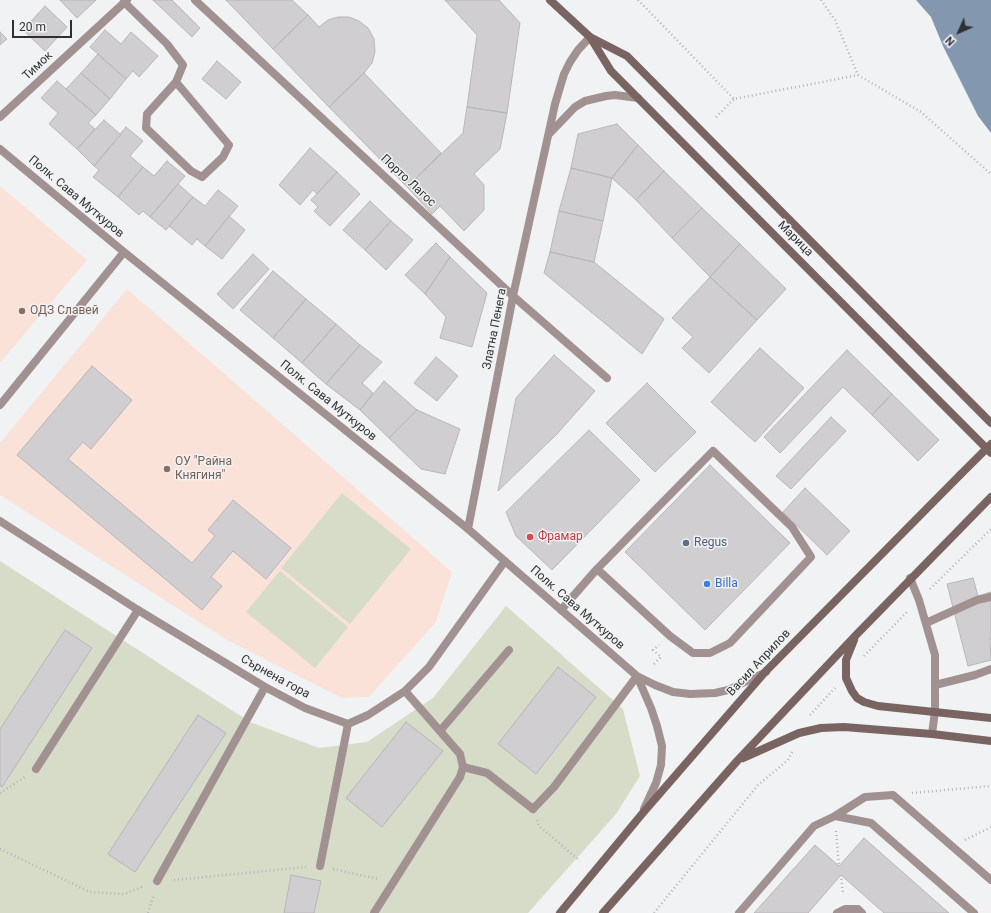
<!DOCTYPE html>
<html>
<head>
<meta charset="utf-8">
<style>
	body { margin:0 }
	#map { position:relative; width:991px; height:913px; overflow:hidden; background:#f0f2f4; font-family:Roboto,sans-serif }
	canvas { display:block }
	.north { position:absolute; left:939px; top:12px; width:40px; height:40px; -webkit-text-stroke:3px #f0f2f4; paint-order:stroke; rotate:225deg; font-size:11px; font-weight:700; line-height:16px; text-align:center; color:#2f3031 }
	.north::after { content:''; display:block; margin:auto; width:14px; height:18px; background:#2f3031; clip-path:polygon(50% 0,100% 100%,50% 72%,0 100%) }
	.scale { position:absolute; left:12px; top:20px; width:60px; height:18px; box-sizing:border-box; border:2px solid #2f3031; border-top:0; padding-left:5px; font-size:12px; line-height:14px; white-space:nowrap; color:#2f3031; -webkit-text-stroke:3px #f0f2f4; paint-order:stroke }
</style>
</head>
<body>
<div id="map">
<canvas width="991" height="913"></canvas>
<div class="north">N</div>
<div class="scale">20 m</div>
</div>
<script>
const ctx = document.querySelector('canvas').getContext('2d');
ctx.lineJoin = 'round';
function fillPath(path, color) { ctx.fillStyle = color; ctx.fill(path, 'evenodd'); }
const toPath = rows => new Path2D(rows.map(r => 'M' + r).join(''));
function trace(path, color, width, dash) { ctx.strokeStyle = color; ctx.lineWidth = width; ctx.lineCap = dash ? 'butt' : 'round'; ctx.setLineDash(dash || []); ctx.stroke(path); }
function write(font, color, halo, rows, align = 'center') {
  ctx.font = font + ' Roboto,sans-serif'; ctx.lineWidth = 3; ctx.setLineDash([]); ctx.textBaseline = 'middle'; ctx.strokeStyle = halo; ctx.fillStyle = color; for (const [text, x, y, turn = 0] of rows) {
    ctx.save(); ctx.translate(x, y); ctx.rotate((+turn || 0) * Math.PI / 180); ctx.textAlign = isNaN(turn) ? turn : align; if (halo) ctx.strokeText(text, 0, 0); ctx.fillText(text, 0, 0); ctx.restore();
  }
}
const education = toPath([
	[0,186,87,260,0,363],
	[127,289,452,572,436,622,369,697,342,698,227,640,0,495,0,443]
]);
const green = toPath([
	[342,493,411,549,350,624,281,568],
	[0,561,250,722,319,748,367,742,433,698,506,606,623,709,640,776,616,814,528,913,0,913],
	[280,571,348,627,315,668,246,612]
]);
const water = toPath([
	[916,0,991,0,991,133,978,116,943,46,931,17]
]);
const building = toPath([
	[60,0,96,0,77,18,60,0],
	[153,0,172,0,200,28,192,37,153,0],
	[226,0,292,0,308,15,273,49,226,0],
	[445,0,499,0,520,23,507,113,467,107,477,35,445,0],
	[45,6,67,27,45,51,23,30,45,6],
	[308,15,319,27,328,20,338,17,349,17,359,21,368,28,374,39,375,52,372,63,364,73,329,107,273,49,308,15],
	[105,30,121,44,131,32,158,56,139,77,133,71,126,79,90,47,105,30],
	[0,32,7,39,0,45,0,32],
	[98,54,126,79,110,99,81,73,98,54],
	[217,61,241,82,226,99,202,79,217,61],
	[81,73,110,99,96,115,66,89,81,73],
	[364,73,441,153,407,187,329,107,364,73],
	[57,81,96,115,88,123,95,129,77,149,49,124,58,113,41,98,57,81],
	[467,107,507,113,500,149,474,174,484,185,484,210,464,231,440,206,432,214,407,187,463,133,467,107],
	[104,120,121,135,94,166,77,149,104,120],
	[617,124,638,145,612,178,571,168,578,134,617,124],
	[126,127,143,141,130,156,143,167,118,197,93,177,99,170,94,166,126,127],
	[638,145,664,171,636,200,612,178,638,145],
	[310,148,337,172,317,194,313,190,300,205,279,185,310,148],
	[167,161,185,176,150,217,143,211,139,215,118,197,143,167,154,176,167,161],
	[571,168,612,178,603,221,559,211,571,168],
	[664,171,702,208,672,238,636,200,664,171],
	[337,172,360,194,330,226,314,211,318,207,311,200,337,172],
	[178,184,193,197,166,230,150,217,178,184],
	[218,190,238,206,205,246,197,239,192,245,169,226,193,197,205,206,218,190],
	[370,201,391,221,365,250,343,230,370,201],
	[702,208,740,244,710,277,672,238,702,208],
	[559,211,603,221,594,262,550,252,559,211],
	[229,216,245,230,222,259,205,246,229,216],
	[391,221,413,240,386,270,365,250,391,221],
	[436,243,450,257,425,294,405,275,436,243],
	[740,244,786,289,757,320,710,277,740,244],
	[550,252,594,262,664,319,642,354,544,273,550,252],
	[253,254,269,269,233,309,217,294,253,254],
	[450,257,487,293,472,347,440,338,446,317,425,294,450,257],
	[273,271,306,299,273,338,240,310,273,271],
	[710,277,757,320,709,373,682,348,693,337,672,318,710,277],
	[306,299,336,324,302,363,273,338,306,299],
	[336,324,360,345,326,384,302,363,336,324],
	[360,345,382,362,362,383,373,393,360,410,326,384,360,345],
	[760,348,804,388,755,442,711,402,760,348],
	[847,350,892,394,872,415,843,387,780,453,764,437,847,350],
	[554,355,595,391,557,434,498,491,516,398,554,355],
	[436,357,458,376,437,401,414,383,436,357],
	[92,366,132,400,91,449,83,442,68,459,192,563,215,536,208,530,233,500,291,548,266,579,233,551,211,577,222,586,202,610,17,455,92,366],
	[384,381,417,410,389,438,360,410,384,381],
	[647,383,696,432,655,472,606,423,647,383],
	[892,394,939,440,918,461,872,415,892,394],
	[417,410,460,429,445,474,421,469,389,438,417,410],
	[831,417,846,431,791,489,776,476,831,417],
	[589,430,640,480,552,570,516,536,506,512,589,430],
	[710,465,790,543,705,630,625,552,710,465],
	[805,488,850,531,827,555,783,512,805,488],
	[973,578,978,596,991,592,991,639,990,639,991,660,968,666,947,584,973,578],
	[65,630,92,648,2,787,0,785,0,729,65,630],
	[558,667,596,697,536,774,498,744,558,667],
	[198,715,226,733,135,872,108,854,198,715],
	[406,722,443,751,382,827,346,798,406,722],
	[864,838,949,913,884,913,841,875,808,913,754,913,815,845,839,866,864,838],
	[291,875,321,881,314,913,284,913,291,875]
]);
const path = toPath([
	[638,0,734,99,858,75],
	[821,0,835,20,858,75,921,112,991,174],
	[716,117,734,99],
	[930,589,991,529],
	[864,656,908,611],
	[654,664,661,657,653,650,659,645],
	[810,715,835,688],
	[0,793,25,777],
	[912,793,991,786],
	[537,820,539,826,580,861],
	[836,831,839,866],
	[965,840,991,827],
	[0,849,90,892,124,894,144,886],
	[333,869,379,879],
	[841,875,843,895],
	[174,880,306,867],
	[148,913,154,894],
	[654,913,758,785,788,760,792,752]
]);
const lane = toPath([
	[124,2,167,44,183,65,176,82,147,114,146,128,191,171,202,177,223,157,229,145,176,82],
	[910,578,919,600,935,655,935,711,932,734],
	[561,610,597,569,670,636,693,653,710,653,730,643,811,557,792,527,713,451,597,569],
	[926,623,977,600,991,597],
	[935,685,975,675,991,669],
	[440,731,509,650],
	[463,767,487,773,533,809],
	[36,769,138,610],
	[835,816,865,797,893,795,991,880],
	[320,866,348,724],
	[157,881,265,687],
	[739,913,814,826,835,816,871,823,974,913],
	[837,913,845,909,858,909,862,913]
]);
const street = toPath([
	[195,0,513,296,607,378],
	[0,117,127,0],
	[550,133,575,107,585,101,606,96,615,95,638,98],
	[0,149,124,252,468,529,637,676,655,685,673,692,690,694,715,693,728,690,766,672],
	[0,405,124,252],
	[0,521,138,610,265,687,305,708,348,724,368,715,405,691,429,667,505,561],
	[468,529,513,296,555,104,564,74,570,62,578,50,590,37],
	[637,676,651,708,657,726,662,746,661,765,656,783,644,809],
	[533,809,554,787,637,676],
	[374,913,460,777,463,767,460,754,405,691]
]);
const secondary = toPath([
	[550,0,590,37,627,56,991,423],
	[590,37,611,71,991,453],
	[854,640,846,660,846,678,852,691,857,698,864,702,878,706,991,718],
	[743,758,799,733,821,728,844,727,932,734,991,741],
	[560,913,642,814,766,671,960,475],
	[603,913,738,760,857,634,991,497]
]);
const secondaryBridge = toPath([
	[960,475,991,444]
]);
const markers = [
	[22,311,4,"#8d6e63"],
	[167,469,4,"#8d6e63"],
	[530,537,4,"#e0444e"],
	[686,543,4,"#5c6f8a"],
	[707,584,4,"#3f7fe0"]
];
const streetNames = [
	["Тимок",38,66,-43],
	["Порто Лагос",408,181,43],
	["Полк. Сава Муткуров",76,197,40],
	["Марица",795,239,45],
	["Златна Пенега",495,329,-79],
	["Полк. Сава Муткуров",328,401,39],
	["Полк. Сава Муткуров",577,608,41],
	["Васил Априлов",759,663,-47],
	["Сърнена гора",275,677,29]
];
const educationNames = [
	["ОДЗ Славей",30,311],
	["ОУ \"Райна",175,462],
	["Княгиня\"",175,476]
];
const healthNames = [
	["Фрамар",538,537]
];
const serviceNames = [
	["Regus",694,543]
];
const shopNames = [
	["Billa",715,584]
];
fillPath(education, '#fbe2d8');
fillPath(green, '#d7dcc9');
fillPath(water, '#8397af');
fillPath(building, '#d0ced1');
trace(building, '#b8b6b8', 1);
trace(path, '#b3b5b6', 2.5, [1, 3]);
trace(lane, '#a19190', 8);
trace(street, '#a19190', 8);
trace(secondary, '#7a6462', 8);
trace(secondaryBridge, '#7a6462', 8);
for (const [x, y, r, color] of markers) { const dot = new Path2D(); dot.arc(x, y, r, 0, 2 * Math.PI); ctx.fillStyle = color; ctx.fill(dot); trace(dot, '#f0f2f4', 1.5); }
write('12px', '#2f3031', '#f0f2f4', streetNames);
write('12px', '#785e54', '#f0f2f4', educationNames, 'left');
write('12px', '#be3a42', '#f0f2f4', healthNames, 'left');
write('12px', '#4e5e75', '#f0f2f4', serviceNames, 'left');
write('12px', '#366cbe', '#f0f2f4', shopNames, 'left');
</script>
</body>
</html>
